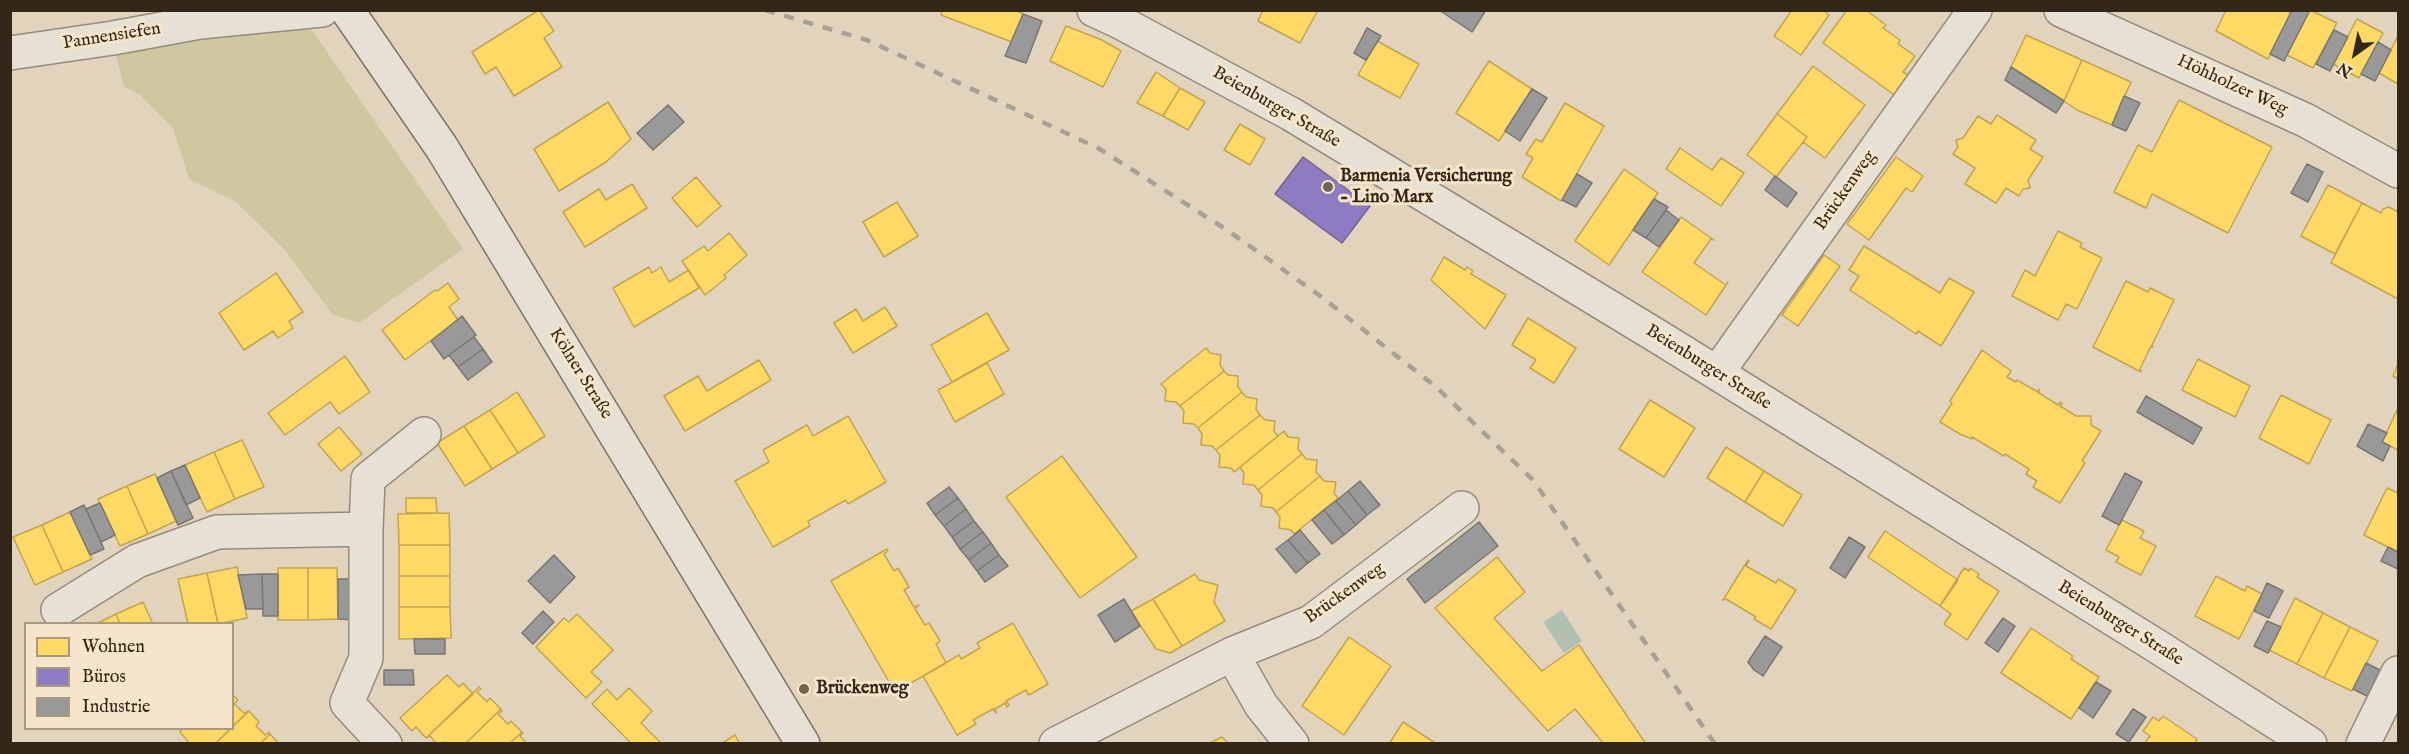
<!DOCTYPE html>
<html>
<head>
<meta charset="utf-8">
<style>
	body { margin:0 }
	#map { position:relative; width:2409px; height:754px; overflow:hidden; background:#e2d4bc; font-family:"IM FELL English",serif }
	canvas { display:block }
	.frame { position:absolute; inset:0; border:12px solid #322718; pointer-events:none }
	.legend { position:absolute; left:24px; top:622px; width:210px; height:108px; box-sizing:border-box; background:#f6e5ca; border:2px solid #a89983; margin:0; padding:8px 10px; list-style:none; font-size:18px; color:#322718 }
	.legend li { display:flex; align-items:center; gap:12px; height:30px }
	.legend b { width:30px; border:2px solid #a89983 }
	.north { position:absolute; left:2325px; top:24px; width:60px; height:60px; -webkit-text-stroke:4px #f6e5ca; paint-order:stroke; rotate:213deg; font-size:16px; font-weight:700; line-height:24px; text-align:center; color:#322718 }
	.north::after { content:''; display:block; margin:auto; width:21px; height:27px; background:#322718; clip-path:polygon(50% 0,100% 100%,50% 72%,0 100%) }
</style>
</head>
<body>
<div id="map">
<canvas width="2409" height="754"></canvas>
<div class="frame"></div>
<ul class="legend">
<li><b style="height:16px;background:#ffd966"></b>Wohnen</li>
<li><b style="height:16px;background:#8e7cc3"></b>Büros</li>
<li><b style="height:16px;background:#999"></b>Industrie</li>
</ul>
<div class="north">N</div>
</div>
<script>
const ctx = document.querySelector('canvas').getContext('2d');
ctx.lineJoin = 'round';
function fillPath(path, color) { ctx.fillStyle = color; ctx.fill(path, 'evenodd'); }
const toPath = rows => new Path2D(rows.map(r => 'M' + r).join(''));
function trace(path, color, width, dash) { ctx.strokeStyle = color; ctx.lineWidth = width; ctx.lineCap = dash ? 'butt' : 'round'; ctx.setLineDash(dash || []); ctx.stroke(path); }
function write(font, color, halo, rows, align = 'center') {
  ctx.font = font + ' "IM FELL English",serif'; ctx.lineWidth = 6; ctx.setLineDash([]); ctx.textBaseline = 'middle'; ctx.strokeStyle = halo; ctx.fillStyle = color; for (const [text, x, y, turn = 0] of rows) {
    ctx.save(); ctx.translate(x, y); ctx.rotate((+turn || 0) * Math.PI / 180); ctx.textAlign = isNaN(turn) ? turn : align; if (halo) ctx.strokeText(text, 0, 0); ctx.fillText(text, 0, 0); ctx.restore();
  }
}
const green = toPath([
	[307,23,463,249,359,323,333,315,284,249,236,202,189,179,173,128,140,95,124,86,114,47]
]);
const water = toPath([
	[1562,610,1582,641,1564,653,1543,622]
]);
const homes = toPath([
	[539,10,554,31,544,38,562,67,514,96,496,67,485,74,472,52,539,10],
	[942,10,1015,10,1023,14,1012,42,941,15,942,10],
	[1263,10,1318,10,1300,43,1258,21,1263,10],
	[1792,10,1822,10,1829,15,1801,55,1774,36,1792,10],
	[1847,10,1866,10,1886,25,1883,28,1900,40,1898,44,1915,56,1903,72,1911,77,1897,97,1823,43,1847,10],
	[2226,10,2286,10,2291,13,2268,59,2216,31,2226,10],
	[2310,10,2337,23,2313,68,2287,55,2310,10],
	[2357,19,2383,33,2359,78,2333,64,2357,19],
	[1066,26,1102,40,1121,51,1103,87,1050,61,1066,26],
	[2026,35,2082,60,2064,101,2011,67,2026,35],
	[2398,36,2398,84,2379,73,2398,36],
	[1377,41,1419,64,1400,98,1358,75,1377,41],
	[2082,60,2131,82,2112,125,2077,110,2064,101,2082,60],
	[1489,61,1532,89,1499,141,1456,113,1489,61],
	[1813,66,1865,105,1825,158,1803,142,1807,137,1777,114,1813,66],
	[1156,72,1180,88,1163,116,1137,103,1156,72],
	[1180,88,1205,102,1188,130,1163,116,1180,88],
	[2179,100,2272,147,2228,233,2152,194,2146,208,2114,192,2138,145,2152,152,2179,100],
	[608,102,631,139,606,162,559,191,534,149,608,102],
	[1565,103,1604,126,1561,201,1522,177,1533,158,1526,154,1536,139,1542,142,1565,103],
	[1777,114,1807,137,1776,177,1747,155,1777,114],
	[1997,115,2036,140,2030,149,2043,157,2028,180,2030,188,2023,189,2019,196,2006,188,1996,203,1965,184,1975,168,1953,154,1958,147,1956,140,1963,138,1978,116,1991,124,1997,115],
	[1240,124,1265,139,1250,165,1224,150,1240,124],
	[1680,148,1712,170,1721,158,1744,173,1721,206,1666,169,1680,148],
	[1896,157,1923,176,1912,192,1906,188,1869,240,1847,224,1896,157],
	[1624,169,1658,193,1609,265,1575,241,1624,169],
	[696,177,721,206,697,227,672,198,696,177],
	[632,184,647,208,585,247,563,212,599,189,606,200,632,184],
	[2328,185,2362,203,2335,254,2301,236,2328,185],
	[897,202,918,236,884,257,863,222,897,202],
	[2362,203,2381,213,2383,209,2389,207,2398,212,2398,299,2331,263,2362,203],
	[1681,217,1714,240,1711,239,1694,263,1726,285,1728,282,1706,315,1642,272,1681,217],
	[2058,231,2082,243,2080,247,2102,258,2077,309,2066,304,2058,320,2012,296,2025,270,2035,276,2058,231],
	[729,233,747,255,724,275,726,278,705,295,682,261,704,246,708,251,729,233],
	[1864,246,1940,293,1949,278,1974,292,1941,346,1918,331,1916,334,1850,290,1859,276,1849,270,1864,246],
	[1824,255,1840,266,1798,326,1782,315,1824,255],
	[1444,257,1465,270,1467,267,1473,271,1471,274,1506,295,1485,329,1431,280,1444,257],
	[649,267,652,273,661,267,669,282,689,270,699,288,634,327,613,288,649,267],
	[276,273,303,312,289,321,293,328,278,338,273,331,244,350,219,313,276,273],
	[2126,281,2148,292,2150,288,2174,300,2152,345,2153,347,2151,346,2140,369,2141,372,2093,347,2126,281],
	[448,283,459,299,449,307,458,320,405,360,382,330,435,290,437,291,448,283],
	[885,307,897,326,853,353,834,323,856,309,863,321,885,307],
	[987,313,1009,350,952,382,931,345,987,313],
	[1528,318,1576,348,1554,383,1530,368,1536,360,1512,345,1528,318],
	[1206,348,1210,353,1221,355,1220,365,1224,371,1180,406,1176,402,1165,401,1166,389,1161,384,1206,348],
	[1982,350,2011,371,2007,377,2016,382,2017,380,2038,392,2039,389,2039,393,2058,405,2060,402,2062,404,2060,406,2076,416,2091,416,2091,425,2101,431,2082,461,2085,463,2060,503,2033,487,2037,481,2026,474,2029,469,2005,454,2004,456,1972,437,1972,439,1960,434,1940,422,1952,403,1950,401,1982,350],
	[345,356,370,392,339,414,330,402,285,435,268,413,345,356],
	[2198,359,2250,386,2235,417,2182,390,2198,359],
	[759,360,771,380,685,431,664,396,698,376,707,391,759,360],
	[987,363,1004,394,955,422,938,390,987,363],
	[2398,364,2398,379,2393,376,2398,364],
	[1224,371,1228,375,1238,376,1238,387,1242,392,1198,428,1194,424,1183,423,1184,411,1180,406,1224,371],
	[517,392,545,436,518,453,490,410,517,392],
	[1242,392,1246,397,1257,399,1256,409,1260,415,1216,450,1212,446,1201,445,1202,434,1198,428,1242,392],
	[2281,395,2331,420,2309,464,2259,438,2281,395],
	[1650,400,1695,428,1664,477,1619,449,1650,400],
	[2398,408,2398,450,2382,442,2398,408],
	[490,410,518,453,492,469,464,426,490,410],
	[1260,415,1265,420,1275,421,1274,431,1278,436,1234,472,1231,468,1219,467,1220,455,1216,450,1260,415],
	[848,416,886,482,848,504,846,500,808,521,810,526,773,547,735,481,769,462,763,450,807,425,813,436,848,416],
	[464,426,492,469,465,486,437,443,464,426],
	[339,427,362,454,341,471,318,444,339,427],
	[1284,431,1288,437,1299,438,1298,449,1302,454,1258,490,1254,485,1243,484,1244,473,1240,467,1284,431],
	[242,440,264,487,235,499,214,452,242,440],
	[1726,447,1764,471,1745,502,1707,478,1726,447],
	[214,452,235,499,207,512,185,465,214,452],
	[1302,454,1306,459,1317,460,1316,472,1320,476,1276,512,1273,508,1261,506,1262,495,1258,490,1302,454],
	[1062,456,1137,557,1080,598,1006,497,1062,456],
	[1764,471,1802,495,1783,526,1745,502,1764,471],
	[155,474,176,521,148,534,127,486,155,474],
	[1320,476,1324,481,1336,482,1334,493,1338,498,1294,534,1291,530,1279,528,1280,517,1276,512,1320,476],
	[127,486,148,534,120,546,98,499,127,486],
	[2387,488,2398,493,2398,552,2364,535,2387,488],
	[406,498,436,498,437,513,406,513,406,498],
	[70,512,92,559,63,572,42,525,70,512],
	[449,513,450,545,399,545,398,514,449,513],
	[2122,520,2144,531,2140,538,2156,546,2141,575,2116,562,2119,557,2106,550,2122,520],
	[42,525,63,572,35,585,13,537,42,525],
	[1885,531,1958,580,1940,606,1868,557,1885,531],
	[399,545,450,545,450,576,399,576,399,545],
	[887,549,888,551,884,554,894,571,898,568,909,587,904,590,914,607,919,605,915,609,925,625,929,623,940,641,936,644,946,663,895,692,831,581,887,549],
	[1497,557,1525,592,1494,618,1542,671,1579,645,1646,744,1604,744,1575,709,1548,731,1435,608,1497,557],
	[1748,560,1749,561,1746,566,1776,583,1778,579,1796,590,1771,629,1754,619,1756,617,1726,599,1723,600,1748,560],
	[237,567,247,618,218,624,207,573,237,567],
	[278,568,308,568,308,620,278,620,278,568],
	[308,568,337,568,338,619,308,620,308,568],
	[1964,568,1969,571,1970,568,1979,574,1977,577,1999,591,1967,640,1944,624,1951,614,1940,606,1964,568],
	[207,573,218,624,188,624,178,579,207,573],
	[1195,574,1199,580,1218,585,1214,602,1225,621,1182,646,1153,599,1195,574],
	[399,576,450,576,450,607,399,607,399,576],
	[2216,576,2245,591,2247,586,2262,594,2239,639,2195,616,2216,576],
	[2295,598,2323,613,2297,664,2269,650,2295,598],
	[1153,599,1182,646,1170,653,1156,649,1131,611,1153,599],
	[143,602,153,624,120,624,116,614,143,602],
	[399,607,450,607,451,638,399,639,399,607],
	[2323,613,2350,627,2324,678,2297,664,2323,613],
	[116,614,120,624,96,624,116,614],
	[577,614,613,650,591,672,602,682,586,698,536,647,564,618,569,622,577,614],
	[1013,623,1048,684,1029,695,1026,690,1006,701,1009,705,1007,707,1005,703,995,709,996,713,993,709,973,720,976,724,957,735,923,676,959,655,961,659,980,648,977,643,1013,623],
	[2350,627,2378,641,2352,691,2324,678,2350,627],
	[2031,628,2073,656,2071,659,2099,677,2071,719,2001,673,2031,628],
	[1349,637,1391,666,1344,735,1302,706,1349,637],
	[447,675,459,687,463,683,473,694,426,738,416,727,412,731,400,718,447,675],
	[479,687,481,689,477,692,487,702,490,698,501,709,465,744,447,744,446,742,437,744,430,736,426,738,479,687],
	[629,688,652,711,641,723,662,744,632,744,592,704,607,689,617,700,629,688],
	[232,694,238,700,234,704,244,713,249,711,232,727,232,694],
	[501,709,502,711,498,714,508,724,511,721,522,732,509,744,465,744,501,709],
	[249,711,259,722,256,726,265,735,269,732,270,734,260,744,215,744,249,711],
	[2163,716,2197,739,2194,744,2144,744,2150,736,2143,731,2153,717,2159,721,2163,716],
	[1403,722,1437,744,1389,744,1403,722],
	[183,728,231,728,215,744,190,744,180,732,183,728],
	[522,732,523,733,520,736,527,744,509,744,522,732],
	[270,734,279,744,260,744,270,734],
	[735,735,740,744,721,744,735,735],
	[1222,737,1229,744,1208,744,1222,737]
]);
const offices = toPath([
	[1303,157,1370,206,1342,243,1275,194,1303,157]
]);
const industry = toPath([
	[1443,10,1486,10,1472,32,1442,12,1443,10],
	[2292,10,2310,10,2284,61,2270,54,2292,10],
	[1023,14,1042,21,1026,63,1005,56,1023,14],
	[1367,28,1381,36,1366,60,1354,53,1367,28],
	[2334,30,2348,37,2330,71,2316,64,2334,30],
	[2378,42,2391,50,2375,81,2361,74,2378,42],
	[2011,67,2064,101,2056,113,2005,80,2011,67],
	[1532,89,1547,98,1520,141,1505,131,1532,89],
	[2124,96,2140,103,2126,131,2112,125,2124,96],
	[668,105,684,122,653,150,637,133,668,105],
	[2307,164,2323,172,2308,202,2291,193,2307,164],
	[1577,174,1592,183,1576,207,1562,200,1577,174],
	[1775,176,1797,193,1787,207,1765,190,1775,176],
	[1654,199,1668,207,1646,238,1633,230,1654,199],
	[1666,210,1679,220,1659,247,1646,238,1666,210],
	[462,316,476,335,444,359,431,341,462,316],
	[474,337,483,349,458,367,449,355,474,337],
	[483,349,492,362,468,380,458,367,483,349],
	[2146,396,2202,428,2193,444,2137,412,2146,396],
	[2368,424,2387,433,2382,442,2390,446,2383,461,2357,446,2368,424],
	[185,465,200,498,186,505,171,471,185,465],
	[171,471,193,518,178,525,157,478,171,471],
	[2125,473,2142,482,2119,525,2102,516,2125,473],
	[1360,481,1380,505,1367,515,1348,491,1360,481],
	[949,487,958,498,935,515,927,503,949,487],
	[1348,491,1367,515,1356,525,1336,501,1348,491],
	[958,498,966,509,944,526,935,515,958,498],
	[1336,501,1356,525,1344,535,1324,510,1336,501],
	[100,503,115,535,101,542,86,509,100,503],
	[84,505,104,549,90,555,70,512,84,505],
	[966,509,974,521,952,537,944,526,966,509],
	[1324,510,1344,535,1332,544,1312,520,1324,510],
	[974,521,983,532,960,549,952,537,974,521],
	[1479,522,1498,546,1425,603,1407,579,1479,522],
	[1300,530,1320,554,1308,563,1288,540,1300,530],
	[983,532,991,543,969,560,960,549,983,532],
	[1849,537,1865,547,1845,578,1830,568,1849,537],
	[1288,540,1308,563,1296,573,1276,549,1288,540],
	[991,543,999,555,977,571,969,560,991,543],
	[2388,547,2398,552,2398,569,2381,561,2388,547],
	[554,555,575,577,550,603,528,581,554,555],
	[999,555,1008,566,985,582,977,571,999,555],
	[262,574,263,609,246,609,238,575,262,574],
	[262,574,278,574,278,616,263,616,262,574],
	[338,579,354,579,354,620,338,619,338,579],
	[2267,583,2283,591,2269,618,2254,611,2267,583],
	[1124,599,1140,626,1115,642,1098,615,1124,599],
	[543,611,554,622,533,644,522,633,543,611],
	[2003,618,2015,626,1998,652,1985,643,2003,618],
	[2267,621,2281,627,2268,653,2254,646,2267,621],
	[1765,636,1782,647,1763,676,1754,670,1748,662,1765,636],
	[414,639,445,639,445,654,415,654,414,639],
	[2366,663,2380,670,2367,696,2353,689,2366,663],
	[384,670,413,670,414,685,384,685,384,670],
	[2096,682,2111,691,2093,718,2079,708,2096,682],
	[2133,709,2146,717,2129,742,2116,734,2133,709]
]);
const minor = toPath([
	[1094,10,1120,22,1291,114,1662,339,2155,645,2310,744],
	[2061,10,2305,120,2398,171],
	[10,53,113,38,200,22,322,10],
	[1717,373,1975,10],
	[366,529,366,658,347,703,385,744],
	[58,610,137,561,217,532,366,529,368,479,424,434],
	[1232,654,1261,705,1292,744],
	[1056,744,1232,654,1311,622,1462,508],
	[2363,744,2398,673]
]);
const secondary = toPath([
	[347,10,442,148,803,744]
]);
const rail = toPath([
	[765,10,867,40,1098,148,1227,230,1319,295,1435,386,1533,480,1715,744]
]);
const markers = [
	[1328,187,6,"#706451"],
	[804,689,6,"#706451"]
];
const streetNames = [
	["Pannensiefen",112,37,-9],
	["Höhholzer Weg",2232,86,25],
	["Beienburger Straße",1276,108,30],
	["Brückenweg",1846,191,-55],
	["Beienburger Straße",1708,368,32],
	["Kölner Straße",580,374,58],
	["Brückenweg",1345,594,-35],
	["Beienburger Straße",2120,624,32]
];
const poiNames = [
	["Barmenia Versicherung",1340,177],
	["- Lino Marx",1340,198],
	["Brückenweg",816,689]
];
fillPath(green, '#cec79f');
fillPath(water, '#b0c1b2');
fillPath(homes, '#ffd966');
trace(homes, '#c2a44f', 1.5);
fillPath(offices, '#8e7cc3');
trace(offices, '#726290', 1.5);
fillPath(industry, '#999');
trace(industry, '#7a7772', 1.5);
trace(minor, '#958c7d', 36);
trace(secondary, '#7d7466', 36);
trace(minor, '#e7e0d4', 33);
trace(secondary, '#e7e0d4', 33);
trace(rail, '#a6a096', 4.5, [10, 10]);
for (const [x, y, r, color] of markers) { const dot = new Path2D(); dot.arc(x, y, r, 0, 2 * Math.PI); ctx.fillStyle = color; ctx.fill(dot); trace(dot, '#f6e5ca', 2); }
write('18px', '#322718', '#f6e5ca', streetNames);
write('bold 18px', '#322718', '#f6e5ca', poiNames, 'left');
</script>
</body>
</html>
